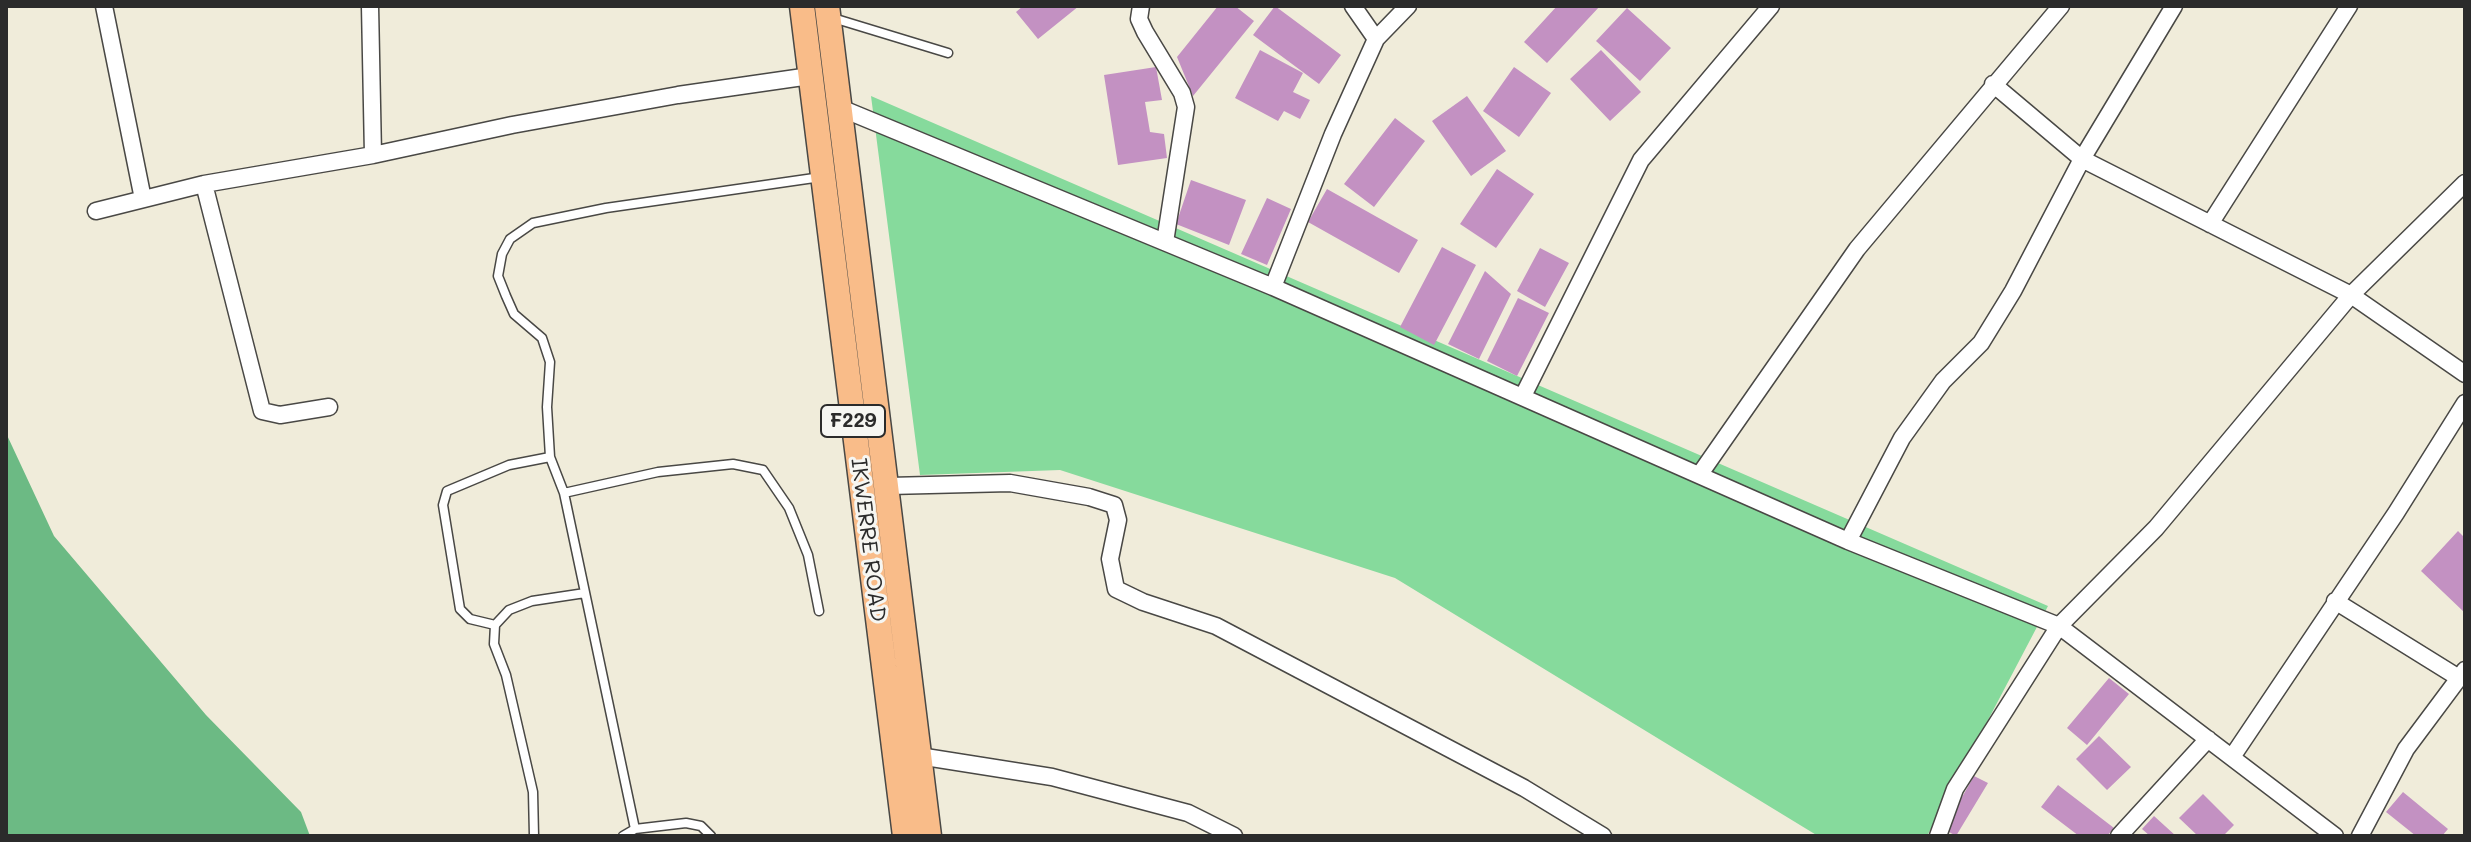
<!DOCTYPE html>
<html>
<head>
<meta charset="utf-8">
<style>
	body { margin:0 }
	#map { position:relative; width:2471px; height:842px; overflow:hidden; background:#f0ecda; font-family:Mali,sans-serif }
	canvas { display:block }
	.frame { position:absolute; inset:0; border:8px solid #2b2b2b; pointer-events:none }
</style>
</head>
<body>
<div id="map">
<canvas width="2471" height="842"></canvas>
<div class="frame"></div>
</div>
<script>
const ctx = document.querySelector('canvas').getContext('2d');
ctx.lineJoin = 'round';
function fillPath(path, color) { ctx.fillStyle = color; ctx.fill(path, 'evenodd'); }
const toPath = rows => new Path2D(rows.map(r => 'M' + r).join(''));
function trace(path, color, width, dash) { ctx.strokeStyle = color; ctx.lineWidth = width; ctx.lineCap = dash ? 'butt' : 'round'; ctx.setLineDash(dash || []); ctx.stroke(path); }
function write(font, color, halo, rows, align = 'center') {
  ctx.font = font + ' Mali,sans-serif'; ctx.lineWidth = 6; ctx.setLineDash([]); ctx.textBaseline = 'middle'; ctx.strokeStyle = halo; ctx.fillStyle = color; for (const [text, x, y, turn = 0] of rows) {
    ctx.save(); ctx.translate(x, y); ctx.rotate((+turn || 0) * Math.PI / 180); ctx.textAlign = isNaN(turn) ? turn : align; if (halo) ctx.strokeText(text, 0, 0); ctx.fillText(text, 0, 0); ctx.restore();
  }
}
const green = toPath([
	[871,96,2048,606,1927,836,1818,836,1395,578,1060,470,920,475]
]);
const forest = toPath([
	[6,433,54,536,206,715,301,812,310,836,6,836]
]);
const building = toPath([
	[1023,6,1079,6,1038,39,1016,12],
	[1218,6,1235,6,1254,21,1193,96,1177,57],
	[1275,6,1341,55,1319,84,1253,35],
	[1557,6,1600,6,1547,63,1524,42],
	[1627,8,1671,48,1640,81,1596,41],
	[1260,50,1303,73,1293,92,1310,100,1300,119,1284,111,1278,121,1235,98],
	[1601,50,1641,92,1610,121,1570,79],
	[1156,67,1162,100,1145,102,1150,132,1164,134,1167,158,1118,165,1104,75],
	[1514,67,1551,93,1519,137,1483,111],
	[1467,96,1506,151,1471,176,1432,121],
	[1395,118,1425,141,1374,207,1344,184],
	[1497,169,1534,194,1496,248,1460,224],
	[1191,180,1246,200,1229,245,1176,224],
	[1327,189,1418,240,1399,273,1308,222],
	[1267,198,1291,209,1267,265,1241,254],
	[1442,247,1476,265,1434,345,1400,327],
	[1540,248,1569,263,1545,307,1517,291],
	[1485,271,1511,294,1479,359,1448,344],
	[1518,298,1549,313,1517,376,1487,361],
	[2458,531,2465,538,2465,613,2421,571],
	[2109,678,2129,694,2087,745,2067,728],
	[2099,736,2131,767,2107,790,2076,759],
	[1974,776,1988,783,1956,836,1944,829],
	[2058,785,2114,828,2107,836,2079,836,2041,807],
	[2403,792,2448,829,2442,836,2416,836,2386,812],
	[2203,794,2234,825,2223,836,2198,836,2179,818],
	[2154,816,2176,836,2150,836,2142,829]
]);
const lane = toPath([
	[833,18,948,53],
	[564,493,658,472,733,464,763,470,789,508,808,555,819,611],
	[495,625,470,619,460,609,443,505,447,491,509,465,550,457],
	[635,829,564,493,550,457,547,407,550,362,542,338,514,314,506,296,498,276,502,254,510,239,533,223,606,208,821,177],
	[534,836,533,792,506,675,494,644,495,625,509,610,532,601,585,593],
	[623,836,635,829,686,823,701,826,711,836]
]);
const street = toPath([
	[104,6,143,199],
	[370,6,373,155],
	[1141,6,1139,19,1145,32,1182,93,1186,107,1165,242],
	[1353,6,1376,39],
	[1993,84,2082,159,2351,295,2465,374],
	[838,107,1273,287,1848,541,2059,626,2335,836],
	[204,184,262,411,280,415,329,407],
	[96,211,204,184,373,155,512,125,678,95,810,76],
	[2210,224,2349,6],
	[1273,287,1333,134,1376,39,1408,6],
	[1523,396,1641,160,1771,6],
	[1700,474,1857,249,2061,6],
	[889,486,1010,483,1089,497,1114,505,1118,520,1110,559,1116,589,1143,602,1216,626,1524,788,1603,836],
	[1848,541,1902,438,1943,381,1981,343,2013,291,2082,159,2174,6],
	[2335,601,2459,678],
	[919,756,1052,777,1188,813,1234,836],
	[2232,757,2396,513,2465,403],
	[1938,836,1955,789,2059,626,2156,528,2351,295,2465,183],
	[2119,836,2208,739],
	[2360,836,2406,749,2465,670]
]);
const primary = toPath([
	[802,6,905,836],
	[827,6,929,836]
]);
const shields = [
	[853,421,64]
];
const shieldNames = [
	["F229",853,421]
];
const streetNames = [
	["IKWERRE ROAD",868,540,83]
];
fillPath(green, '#86da9c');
fillPath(forest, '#6cba84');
fillPath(building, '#c391c2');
trace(lane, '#494845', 11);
trace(street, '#494845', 19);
trace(primary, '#494845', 27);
trace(lane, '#fff', 8);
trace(street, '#fff', 16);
trace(primary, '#f9bc89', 24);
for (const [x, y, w] of shields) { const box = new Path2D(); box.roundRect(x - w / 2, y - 16, w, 32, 6); ctx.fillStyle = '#f6f6f2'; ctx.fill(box); trace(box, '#2b2b2b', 2); }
write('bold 20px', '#2b2b2b', null, shieldNames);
write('22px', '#2b2b2b', '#f6f6f2', streetNames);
</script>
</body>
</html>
